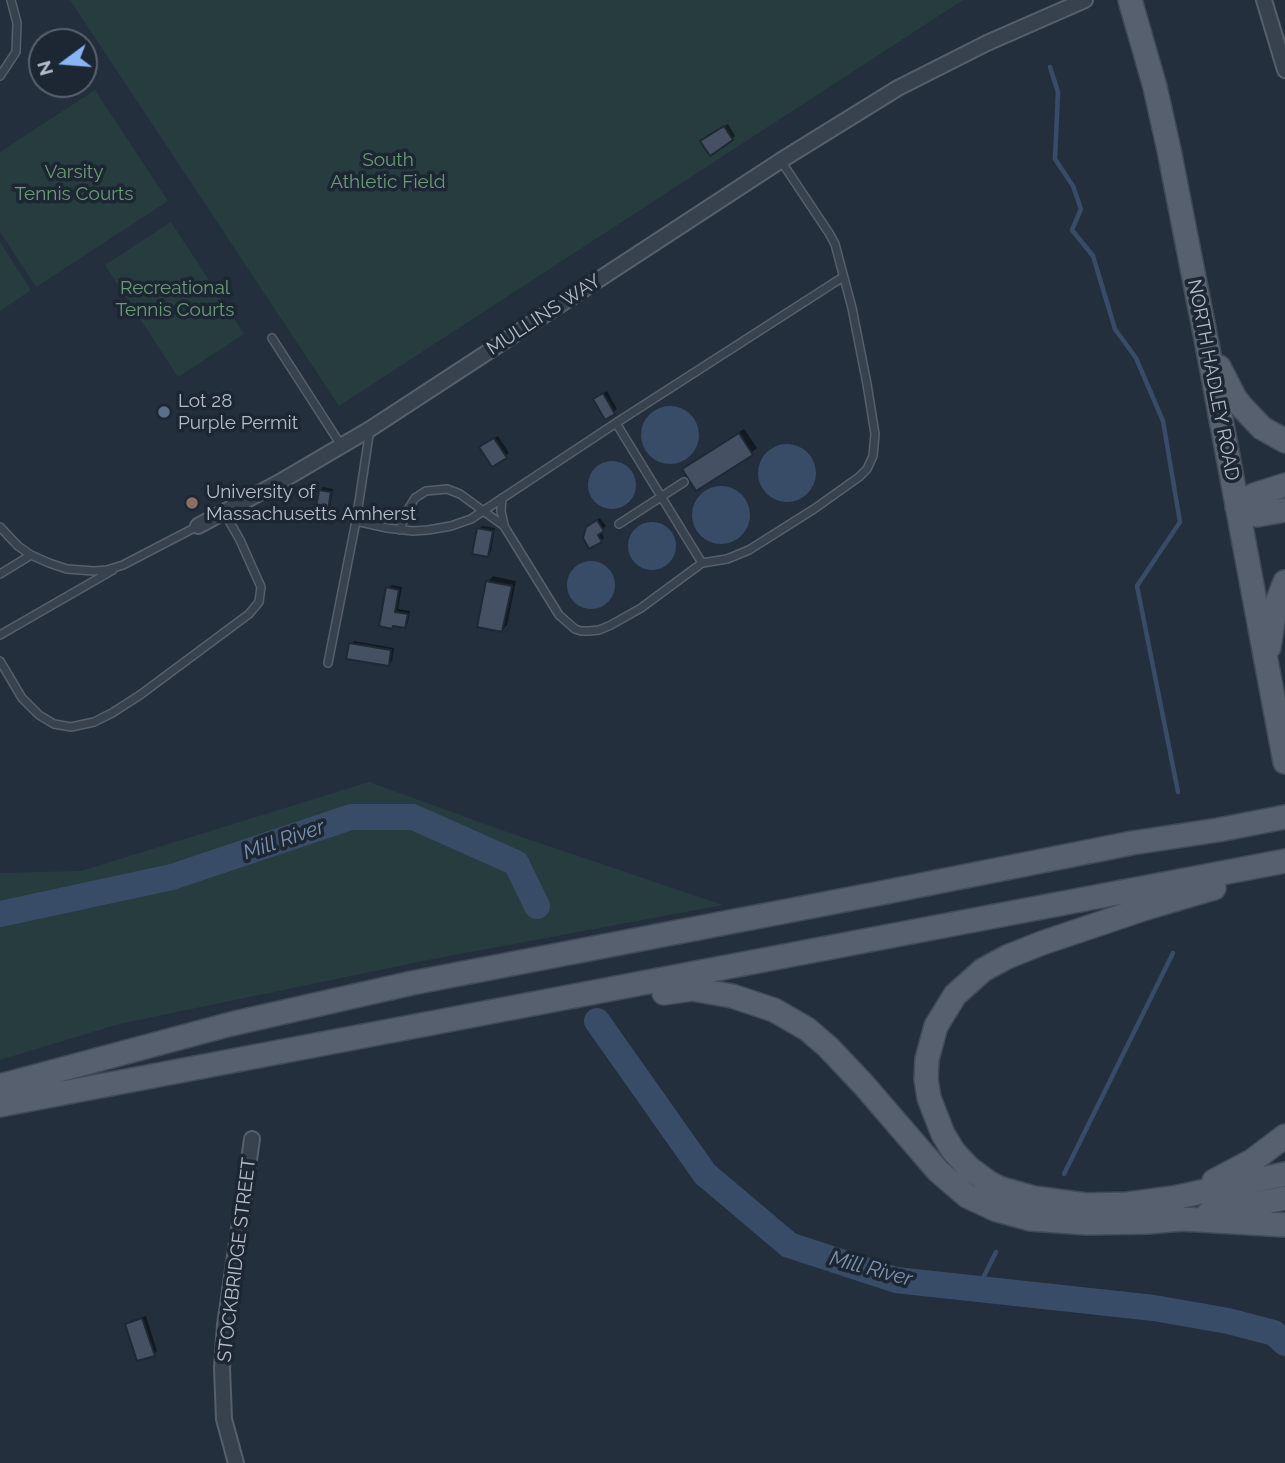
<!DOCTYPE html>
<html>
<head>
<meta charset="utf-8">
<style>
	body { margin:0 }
	#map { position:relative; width:1285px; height:1463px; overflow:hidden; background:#242f3e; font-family:Raleway,sans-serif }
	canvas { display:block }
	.north { position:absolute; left:28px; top:28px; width:70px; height:70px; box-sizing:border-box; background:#1d2633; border:2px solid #59626f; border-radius:50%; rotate:254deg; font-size:19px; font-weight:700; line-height:28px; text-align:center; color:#b4bcc9 }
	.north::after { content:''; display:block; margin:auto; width:24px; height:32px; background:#8ab4f8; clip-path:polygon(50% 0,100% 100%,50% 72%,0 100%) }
</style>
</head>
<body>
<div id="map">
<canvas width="1285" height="1463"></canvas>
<div class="north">N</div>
</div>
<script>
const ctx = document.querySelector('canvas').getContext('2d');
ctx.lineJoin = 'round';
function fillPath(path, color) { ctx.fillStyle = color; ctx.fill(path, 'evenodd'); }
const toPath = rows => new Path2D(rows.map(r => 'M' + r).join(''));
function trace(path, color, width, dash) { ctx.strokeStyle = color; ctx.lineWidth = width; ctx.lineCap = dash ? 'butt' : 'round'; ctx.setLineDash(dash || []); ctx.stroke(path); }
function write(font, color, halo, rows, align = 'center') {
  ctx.font = font + ' Raleway,sans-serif'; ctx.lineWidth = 7; ctx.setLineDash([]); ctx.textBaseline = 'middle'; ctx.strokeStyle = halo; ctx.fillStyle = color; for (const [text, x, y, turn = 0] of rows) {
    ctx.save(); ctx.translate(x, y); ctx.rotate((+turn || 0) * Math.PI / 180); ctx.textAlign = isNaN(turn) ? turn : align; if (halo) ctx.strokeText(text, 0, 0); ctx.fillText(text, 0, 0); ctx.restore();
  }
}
const green = toPath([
	[70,0,963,0,339,406],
	[95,90,168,201,36,287,0,232,0,152],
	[171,222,244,334,178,377,105,265],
	[0,242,31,290,0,311],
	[369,782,510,833,723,905,428,960,119,1024,0,1060,0,873,81,871]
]);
const water = toPath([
	'641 435a29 29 0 1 1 58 0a29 29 0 1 1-58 0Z',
	'758 473a29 29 0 1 1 58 0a29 29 0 1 1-58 0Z',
	'588 485a24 24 0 1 1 48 0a24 24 0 1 1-48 0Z',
	'692 515a29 29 0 1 1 58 0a29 29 0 1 1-58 0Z',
	'628 546a24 24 0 1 1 48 0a24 24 0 1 1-48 0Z',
	'567 585a24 24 0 1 1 48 0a24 24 0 1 1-48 0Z'
]);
const shadow = toPath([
	[728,124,735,136,732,139,706,138],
	[607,391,617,409,606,417,598,396],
	[744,429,757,448,751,453,684,469,689,464],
	[498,436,509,453,505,456,485,444],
	[323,487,333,489,330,508,337,509,335,519,332,522,320,491],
	[600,518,606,526,601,531,604,538,601,541,591,524],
	[482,526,495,528,491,552,488,555,479,529],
	[493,576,516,581,507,625,502,630,488,582],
	[391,585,402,587,398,609,410,611,408,623,405,626,395,624,392,627,388,588],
	[354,641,394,648,392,661,388,664,351,644],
	[146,1316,157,1351,154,1354,127,1324,130,1321]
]);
const stream = toPath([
	[1050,67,1058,92,1055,159,1073,186,1081,209,1072,230,1093,256,1115,329,1136,358,1163,421,1180,522,1137,586,1178,792],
	[1064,1174,1173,953],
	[986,1291,984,1276,996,1252]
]);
const river = toPath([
	[0,914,172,877,351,817,413,817,516,863,537,906],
	[597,1021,705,1174,789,1245,896,1280,1154,1308,1228,1321,1274,1333,1285,1343]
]);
const building = toPath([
	[724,126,733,140,710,156,700,141,724,126],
	[603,393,615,414,605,420,593,399,603,393],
	[739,433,753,455,696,491,682,469,739,433],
	[494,438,507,458,492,467,479,447,494,438],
	[319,490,331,492,328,510,334,512,332,524,314,519,319,490],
	[597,520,604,531,598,535,602,542,589,549,583,538,586,527,597,520],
	[477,528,493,531,488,557,472,554,477,528],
	[486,581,512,586,502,632,477,627,486,581],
	[386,587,399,590,395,612,408,614,405,628,393,626,392,629,379,626,386,587],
	[349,643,391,650,389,666,346,659,349,643],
	[142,1318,155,1356,137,1361,125,1324,142,1318]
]);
const service = toPath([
	[0,76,16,52,17,23,11,0],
	[272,338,341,445],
	[616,423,702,563],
	[502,498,501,511,504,525],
	[356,521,387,528,413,531,428,530,451,526,471,519,616,423,843,277],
	[619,524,684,482],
	[0,527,18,546,31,555,49,563,67,569,94,571,107,570,123,565,198,526],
	[400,530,407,511,415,498,426,491,447,489,460,494,504,526,559,615,575,629,581,631,589,631,599,630,611,625,641,608,702,563,727,559,749,550,814,509,859,477,867,469,873,456,875,434,867,384,852,308,835,244,829,233,781,161],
	[0,574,31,555],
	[0,635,113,570],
	[0,661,22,698,39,715,54,724,71,727,94,722,112,713,140,695,249,614,259,602,261,587,240,540,224,512],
	[328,663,356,521,370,429]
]);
const minor = toPath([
	[1264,0,1285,70],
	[198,526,278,483,370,429,780,161,898,88,987,43,1085,0],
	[236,1463,224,1419,222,1368,225,1325,252,1139]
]);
const primary = toPath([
	[1130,0,1155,87,1169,150,1207,344,1285,762],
	[1219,367,1235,398,1242,407,1262,428,1285,441],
	[1237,507,1254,495,1285,485],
	[1237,507,1257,515,1285,510],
	[1269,647,1275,608,1285,582],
	[1214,888,1146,908,1042,943,1007,957,983,970,955,995,936,1026,927,1059,926,1079,929,1098,943,1134,954,1152,969,1168,988,1182,999,1188,1034,1198,1086,1205,1128,1204,1173,1198,1285,1174],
	[664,993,692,989,732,996,774,1010,807,1029,828,1047,863,1084,938,1171,967,1196,997,1210,1030,1219,1087,1223,1148,1222,1182,1219,1285,1225],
	[0,1086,231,1024,412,983,881,893,1132,843,1218,830,1285,817],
	[0,1105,1285,861],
	[1214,1181,1252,1161,1285,1136],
	[1209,1213,1285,1198]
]);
const markers = [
	[164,412,7,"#5c6f8a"],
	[192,503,7,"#8d6e63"]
];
const parkNames = [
	["South",388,160],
	["Athletic Field",388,182],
	["Varsity",74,172],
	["Tennis Courts",74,194],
	["Recreational",175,288],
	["Tennis Courts",175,310]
];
const streetNames = [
	["MULLINS WAY",544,315,-33],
	["NORTH HADLEY ROAD",1213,380,79],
	["STOCKBRIDGE STREET",237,1260,-83]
];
const poiNames = [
	["Lot 28",178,401],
	["Purple Permit",178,423],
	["University of",206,492],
	["Massachusetts Amherst",206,514]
];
const waterNames = [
	["Mill River",284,840,-19],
	["Mill River",871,1269,15]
];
fillPath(green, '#263c3f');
fillPath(water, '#394c67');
fillPath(shadow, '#0007');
trace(stream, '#394c67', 4.5);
trace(river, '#394c67', 26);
fillPath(building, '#455162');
trace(building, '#1f2835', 2);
trace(service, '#565f6c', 10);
trace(minor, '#565f6c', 18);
trace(primary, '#414a57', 26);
trace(service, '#38414e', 7);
trace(minor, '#38414e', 14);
trace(primary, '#56606e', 23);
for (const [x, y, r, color] of markers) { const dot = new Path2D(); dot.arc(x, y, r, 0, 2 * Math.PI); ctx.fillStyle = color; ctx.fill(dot); trace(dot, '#1d2633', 2.5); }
write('19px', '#6b9a76', '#1d2633', parkNames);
write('19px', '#b4bcc9', '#1d2633', streetNames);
write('19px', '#b4bcc9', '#1d2633', poiNames, 'left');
write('italic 21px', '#7c92b1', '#1d2633', waterNames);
</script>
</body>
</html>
